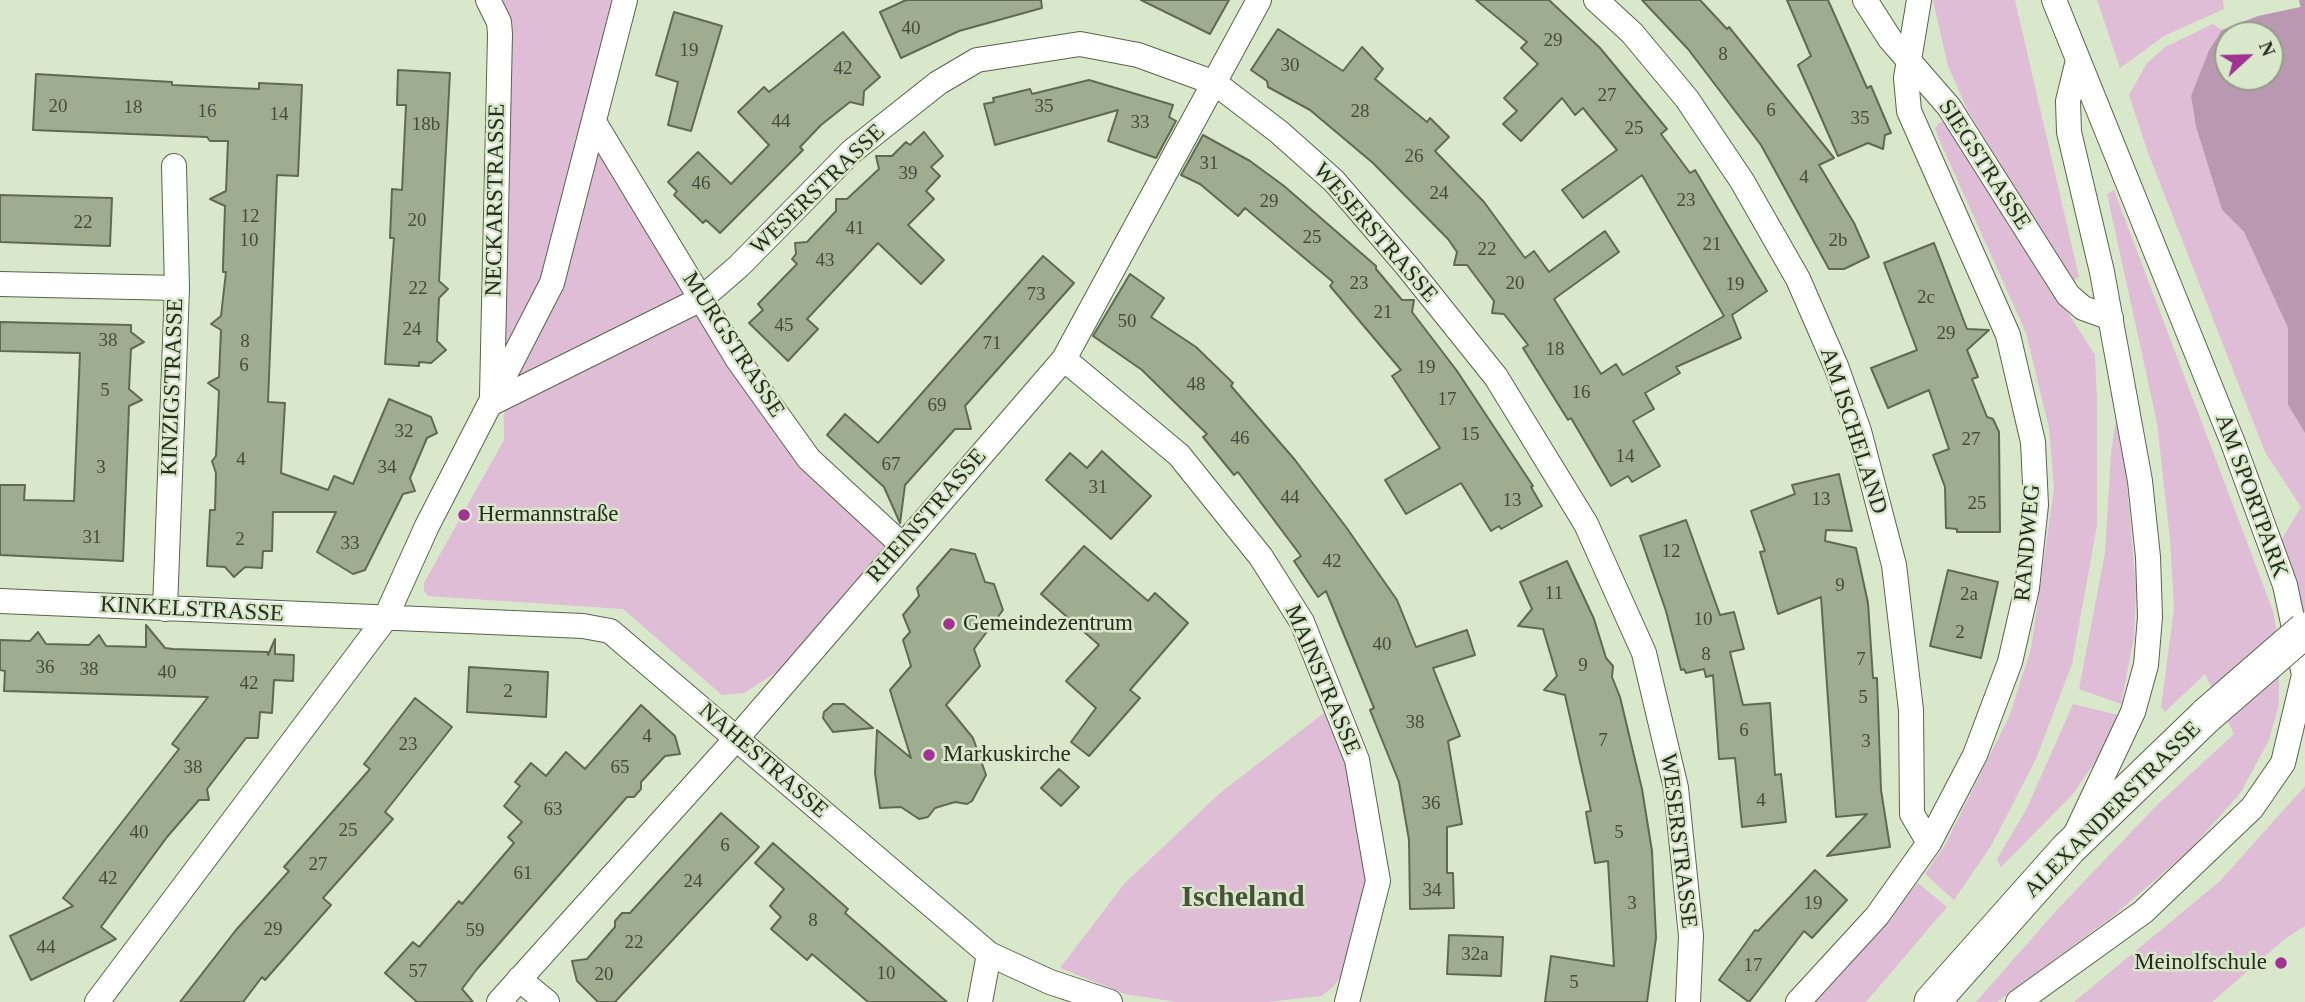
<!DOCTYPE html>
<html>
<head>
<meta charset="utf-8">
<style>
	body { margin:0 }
	#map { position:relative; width:2305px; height:1002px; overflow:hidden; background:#d9e8ca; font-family:"Times New Roman",serif }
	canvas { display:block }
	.north { position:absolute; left:2214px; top:21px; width:70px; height:70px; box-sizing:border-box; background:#d9e8ca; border:2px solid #929d86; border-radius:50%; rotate:68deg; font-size:19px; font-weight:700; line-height:28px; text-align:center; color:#272c21 }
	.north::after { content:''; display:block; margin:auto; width:24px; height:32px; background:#a03291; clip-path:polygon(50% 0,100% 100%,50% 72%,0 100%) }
</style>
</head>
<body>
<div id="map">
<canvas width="2305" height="1002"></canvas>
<div class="north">N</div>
</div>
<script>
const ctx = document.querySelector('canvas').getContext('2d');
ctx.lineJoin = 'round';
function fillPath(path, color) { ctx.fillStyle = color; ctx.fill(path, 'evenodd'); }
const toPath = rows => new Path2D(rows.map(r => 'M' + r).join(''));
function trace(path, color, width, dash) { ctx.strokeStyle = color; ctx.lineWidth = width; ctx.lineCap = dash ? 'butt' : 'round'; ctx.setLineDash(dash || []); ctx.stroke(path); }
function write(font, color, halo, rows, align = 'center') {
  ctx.font = font + ' "Times New Roman",serif'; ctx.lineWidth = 5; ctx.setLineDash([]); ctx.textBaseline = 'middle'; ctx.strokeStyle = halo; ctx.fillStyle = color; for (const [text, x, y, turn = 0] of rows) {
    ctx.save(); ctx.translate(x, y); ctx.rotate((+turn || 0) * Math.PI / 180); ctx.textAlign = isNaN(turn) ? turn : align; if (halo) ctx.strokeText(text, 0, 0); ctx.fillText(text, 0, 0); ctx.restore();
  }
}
const green = toPath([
	[488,0,625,0,594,122,738,360,902,545,813,649,744,693,722,695,623,609,428,596,424,591,424,583,504,440,500,34],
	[1933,0,2015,0,2079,277,2071,281,1967,109,1948,66],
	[2097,0,2223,0,2224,9,2164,36,2120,68],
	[2213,24,2222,30,2209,50,2191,96,2196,127,2222,210,2244,232,2288,328,2288,405,2305,433,2305,641,2279,544,2301,507,2265,452,2147,150,2129,95,2147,63,2165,47],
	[1940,122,1946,123,2095,355,2097,402,2097,525,2072,664,2036,759,1991,846,1954,900,1925,874,1945,845,2009,717,2031,649,2054,489,2049,428,2026,333,1939,139,1935,128],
	[2114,190,2273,611,2279,645,2279,704,2269,740,2241,792,2191,849,2112,917,1997,1002,1976,1002,2055,912,2157,805,2234,734,2205,674,2165,712,2161,707,2174,609,2170,540,2157,423,2107,194],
	[2117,415,2126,473,2136,588,2134,637,2121,704,2079,689,2105,553,2111,452],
	[2073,704,2118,715,2102,752,2072,795,2001,867,1997,859,2026,810],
	[1333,706,1378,881,1344,972,1333,987,1321,996,1268,1002,1177,1002,1125,994,1060,968,1124,884,1220,793],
	[2305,786,2305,926,2286,938,2212,1002,2074,1002,2220,881],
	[1918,883,1947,907,1866,1002,1811,1002]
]);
const water = toPath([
	[2305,6,2305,433,2288,405,2288,328,2244,232,2222,210,2196,127,2191,96,2209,50,2222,30,2258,16],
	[2228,35,2270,35,2270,77,2228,77]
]);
const stream = toPath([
	[2304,0,2305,4]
]);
const building = toPath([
	[906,0,1041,0,1042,8,959,31,901,58,880,12,906,0],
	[1141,0,1229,0,1210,34,1141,0],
	[1476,0,1549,0,1600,48,1667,129,1661,134,1690,173,1695,170,1767,291,1732,315,1741,338,1676,367,1680,373,1645,393,1654,409,1633,421,1660,466,1632,482,1628,476,1611,486,1571,418,1568,420,1523,348,1528,345,1504,314,1492,313,1494,301,1467,265,1454,265,1457,252,1448,239,1373,163,1310,110,1268,87,1267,81,1251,70,1278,29,1343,71,1362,47,1383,69,1375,79,1427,122,1430,118,1449,137,1435,151,1484,202,1525,258,1534,251,1549,272,1605,231,1619,252,1554,299,1601,374,1616,364,1623,375,1724,316,1642,175,1583,218,1562,190,1617,150,1583,108,1575,115,1562,98,1521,141,1503,124,1517,111,1504,98,1538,64,1521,48,1527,42,1476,0],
	[1642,0,1700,0,1727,29,1729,27,1834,158,1819,165,1854,223,1869,257,1844,269,1829,269,1761,145,1688,49,1642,0],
	[1787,0,1828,0,1867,88,1871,86,1891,133,1885,135,1883,149,1868,143,1838,156,1798,65,1811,56,1787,0],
	[674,12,722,26,691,131,668,125,678,82,656,75,674,12],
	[843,32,880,77,864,91,863,105,850,102,821,125,800,147,803,150,720,233,706,220,703,223,674,195,677,191,668,182,698,152,731,184,769,145,738,112,764,87,769,92,843,32],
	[398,70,450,73,439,281,448,289,439,298,437,341,446,350,431,363,419,362,419,366,385,364,394,238,390,238,392,189,402,190,406,105,397,105,398,70],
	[36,74,172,82,172,85,259,89,259,83,302,85,298,176,277,175,268,402,285,403,281,473,328,490,334,476,353,484,389,399,431,417,437,433,427,438,410,478,415,491,403,494,365,570,353,574,317,552,336,512,273,512,272,551,263,551,262,568,245,567,234,577,225,567,207,566,210,510,215,510,216,473,212,461,216,456,219,391,208,383,219,377,221,330,211,324,221,316,226,272,223,272,223,266,225,206,210,199,226,191,228,141,210,141,207,137,33,130,36,74],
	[1089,80,1173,105,1169,117,1176,121,1156,158,1108,141,1118,110,995,145,984,104,994,102,993,98,1030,89,1032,94,1089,80],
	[924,132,943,156,931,167,940,176,926,191,934,199,908,225,944,260,921,284,878,243,807,319,818,329,788,361,749,323,763,310,758,304,797,264,792,259,796,254,795,243,807,242,836,211,836,199,847,199,879,169,876,156,892,156,906,142,910,145,924,132],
	[1203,135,1250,161,1284,186,1376,266,1376,269,1402,300,1414,300,1412,312,1457,371,1533,486,1531,487,1542,506,1501,529,1499,526,1491,531,1461,483,1406,514,1385,480,1440,448,1392,376,1401,370,1330,286,1333,282,1245,208,1238,216,1200,184,1181,175,1203,135],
	[0,195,112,198,110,246,0,242,0,195],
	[1934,243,1967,329,1989,330,1967,350,1978,377,1972,379,1987,417,1993,419,1999,432,2000,532,1957,532,1957,529,1946,528,1945,487,1933,455,1949,449,1929,390,1888,408,1871,368,1917,350,1884,263,1934,243],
	[1043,256,1074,283,965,406,971,429,955,429,905,485,900,523,884,487,827,435,845,414,878,443,1043,256],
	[1130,274,1164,298,1151,317,1196,347,1233,383,1231,386,1295,460,1346,527,1397,600,1416,647,1467,630,1475,655,1433,668,1460,736,1448,741,1462,824,1447,827,1447,873,1453,873,1454,908,1410,909,1409,840,1399,782,1370,710,1374,708,1326,591,1318,597,1294,561,1301,556,1238,472,1234,475,1203,437,1207,434,1142,370,1093,336,1130,274],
	[0,322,131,325,131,332,144,342,131,349,129,389,142,400,129,406,123,561,0,555,0,485,25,485,24,500,74,501,80,353,0,351,0,322],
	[1102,451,1151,496,1111,539,1046,480,1070,453,1087,468,1102,451],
	[1839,474,1852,531,1826,530,1825,541,1856,548,1868,603,1873,678,1877,678,1881,790,1890,847,1827,856,1867,814,1836,817,1821,597,1778,614,1760,552,1765,551,1751,511,1795,494,1792,485,1839,474],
	[1686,520,1720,615,1734,612,1744,649,1730,652,1743,705,1770,703,1775,775,1781,774,1786,822,1742,827,1735,758,1719,759,1713,675,1706,677,1704,669,1686,673,1684,669,1681,670,1666,611,1640,536,1686,520],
	[1084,546,1148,601,1155,593,1188,623,1130,690,1140,698,1089,756,1071,742,1096,708,1066,681,1099,645,1041,594,1084,546],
	[951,549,975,554,985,582,994,584,1003,610,974,649,980,666,946,705,973,738,986,775,972,801,967,804,955,802,935,808,928,817,919,819,901,807,880,808,875,773,877,730,911,758,890,690,911,666,903,640,910,632,903,615,919,596,917,588,951,549],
	[1567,561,1594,619,1606,658,1613,666,1612,677,1620,697,1642,789,1652,851,1656,938,1647,1002,1545,1002,1551,956,1614,966,1608,861,1595,863,1586,812,1591,811,1565,695,1544,690,1557,676,1543,629,1518,626,1532,609,1520,582,1567,561],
	[1948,570,1998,582,1981,658,1930,646,1948,570],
	[146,625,165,648,173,649,268,652,268,655,275,639,275,654,294,655,293,681,274,680,272,713,260,712,258,738,246,738,207,789,209,800,199,800,167,837,101,927,116,939,31,980,10,936,73,906,63,898,179,749,172,744,208,697,4,691,5,671,0,670,0,640,30,641,38,632,46,644,89,645,99,635,106,646,146,647,146,625],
	[469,667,548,672,546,717,467,712,469,667],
	[415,698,452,727,385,812,393,819,323,898,331,905,265,980,262,977,243,1002,180,1002,236,930,289,871,284,867,370,769,364,764,415,698],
	[833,704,844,704,873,728,833,732,823,718,824,712,833,704],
	[641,705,675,736,680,754,665,756,641,782,641,789,634,797,627,797,477,969,462,989,473,1002,417,1002,385,973,413,942,419,947,459,901,462,904,514,843,508,837,522,822,504,806,520,786,515,782,531,763,546,776,566,752,585,769,641,705],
	[1059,769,1079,787,1061,806,1041,788,1059,769],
	[721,813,759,847,615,1002,598,1002,577,981,572,961,587,959,615,927,615,921,622,913,630,913,721,813],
	[773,843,848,909,845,913,947,1002,868,1002,812,954,807,960,771,929,781,917,770,906,784,889,755,863,773,843],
	[1815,870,1847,900,1812,938,1804,931,1749,1002,1719,980,1755,930,1758,931,1815,870],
	[1449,935,1503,937,1501,976,1447,974,1449,935]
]);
const minor = toPath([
	[488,0,499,22,500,34,492,395],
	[1596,0,1632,33,1687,99,1742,181,1798,279,1836,366,1859,431,1894,565,1911,710,1912,814,1929,843],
	[1865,0,1890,39,1949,107,2068,295,2083,308,2111,318],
	[594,122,738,360,809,459,902,545],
	[0,284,177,288],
	[1064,359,1179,455,1261,557,1302,622,1357,760,1378,881,1347,1002],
	[492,403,701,299,739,266,851,152,938,83,977,60,1080,44,1138,55,1215,83,1279,132,1334,181,1407,266,1496,377,1586,524,1644,653,1676,788,1691,936,1688,1002],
	[0,601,583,626,610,631,989,954,1050,982,1110,1002],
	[165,609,177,288,174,166],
	[2076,833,2133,712,2146,665,2150,617,2148,557,2140,481,2102,272,2069,132,2068,101,2078,60],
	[519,979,547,1002],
	[97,1002,385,619,427,526,552,283,625,0],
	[499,1002,736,739,1064,359,1259,0],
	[980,1002,989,954],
	[1798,1002,1877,916,1929,843,1975,755,2010,662,2027,588,2036,505,2033,442,2008,335,1909,111,1906,78,1919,0],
	[2018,1002,2143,912,2252,808,2283,763,2304,675,2285,585,2233,443,2054,0]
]);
const secondary = toPath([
	[1932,1002,2068,849,2207,715]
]);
const secondaryBridge = toPath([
	[2207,715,2305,630]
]);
const markers = [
	[464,515,7,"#a03291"],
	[949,624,7,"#a03291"],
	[929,755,7,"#a03291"],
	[2281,963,7,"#a03291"]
];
const numberNames = [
	["40",911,29],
	["29",1553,41],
	["19",689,51],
	["8",1723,55],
	["30",1290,66],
	["42",843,69],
	["27",1607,96],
	["20",58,107],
	["35",1044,107],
	["18",133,108],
	["6",1771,111],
	["16",207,112],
	["28",1360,112],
	["14",279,115],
	["35",1860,119],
	["44",781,122],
	["33",1140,123],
	["18b",426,125],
	["25",1634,129],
	["26",1414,157],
	["31",1209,164],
	["39",908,174],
	["4",1804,178],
	["46",701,184],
	["24",1439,194],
	["23",1686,201],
	["29",1269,202],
	["12",250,217],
	["20",417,221],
	["22",83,223],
	["41",855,229],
	["25",1312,238],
	["10",249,241],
	["2b",1838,241],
	["21",1712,245],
	["22",1487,250],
	["43",825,261],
	["23",1359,284],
	["20",1515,284],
	["19",1735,285],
	["22",418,289],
	["73",1036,295],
	["2c",1926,298],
	["21",1383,313],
	["50",1127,322],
	["45",784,326],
	["24",412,330],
	["29",1946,334],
	["38",108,341],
	["8",245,342],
	["71",992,344],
	["18",1555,350],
	["6",244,366],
	["19",1426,368],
	["48",1196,385],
	["5",105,391],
	["16",1581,393],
	["17",1447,400],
	["69",937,406],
	["32",404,432],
	["15",1470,435],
	["46",1240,439],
	["27",1971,440],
	["14",1625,457],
	["4",241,460],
	["67",891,465],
	["3",101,468],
	["34",387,468],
	["31",1098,488],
	["44",1290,498],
	["13",1821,500],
	["13",1512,501],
	["25",1977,504],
	["31",92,538],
	["2",240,540],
	["33",350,544],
	["12",1671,552],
	["42",1332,562],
	["9",1840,586],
	["11",1554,594],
	["2a",1969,595],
	["10",1703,620],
	["2",1960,633],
	["40",1382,645],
	["8",1706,655],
	["7",1861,660],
	["9",1583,666],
	["36",45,668],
	["38",89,670],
	["40",167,673],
	["42",249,684],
	["2",508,692],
	["5",1863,698],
	["38",1415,723],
	["6",1744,731],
	["4",647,737],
	["7",1603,741],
	["3",1866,742],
	["23",408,745],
	["38",193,768],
	["65",620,768],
	["4",1761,801],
	["36",1431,804],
	["63",553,810],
	["25",348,831],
	["40",139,833],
	["5",1619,833],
	["6",725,846],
	["27",318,865],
	["61",523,874],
	["42",108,879],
	["24",693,882],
	["34",1432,891],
	["3",1632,904],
	["19",1813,904],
	["8",813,921],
	["29",273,930],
	["59",475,931],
	["22",634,943],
	["44",46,948],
	["32a",1475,955],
	["17",1753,966],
	["57",418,972],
	["10",886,974],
	["20",604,975],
	["5",1574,983]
];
const streetNames = [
	["SIEGSTRASSE",1984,165,57],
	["WESERSTRASSE",818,190,-44],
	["NECKARSTRASSE",496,200,-89],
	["WESERSTRASSE",1375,233,49],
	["MURGSTRASSE",733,345,57],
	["KINZIGSTRASSE",173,387,-88],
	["AM ISCHELAND",1853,431,72],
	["AM SPORTPARK",2251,496,70],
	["RHEINSTRASSE",927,516,-49],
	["RANDWEG",2028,543,-85],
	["KINKELSTRASSE",192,610,3],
	["MAINSTRASSE",1322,680,67],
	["NAHESTRASSE",763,761,41],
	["ALEXANDERSTRASSE",2113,810,-45],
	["WESERSTRASSE",1678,841,83]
];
const poiNames = [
	["Hermannstraße",478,515],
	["Gemeindezentrum",963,624],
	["Markuskirche",943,755],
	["Meinolfschule",2267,963,"right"]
];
const districtNames = [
	["Ischeland",1243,898]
];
fillPath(green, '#dfbdd7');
fillPath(water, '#ba98b2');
trace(stream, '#ba98b2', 10);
fillPath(building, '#9eac8f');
trace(building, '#5e6b51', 2);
trace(minor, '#58644a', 26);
trace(secondary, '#58644a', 37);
trace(minor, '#fff', 24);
trace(secondary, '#fff', 35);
trace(secondaryBridge, '#58644a', 37, []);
trace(secondaryBridge, '#fff', 35);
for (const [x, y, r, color] of markers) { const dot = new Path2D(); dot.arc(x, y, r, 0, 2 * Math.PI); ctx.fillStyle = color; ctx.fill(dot); trace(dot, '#d9e8ca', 2.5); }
write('19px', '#454c3c', null, numberNames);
write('23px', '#272c21', '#d9e8ca', streetNames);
write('23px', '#272c21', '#d9e8ca', poiNames, 'left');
write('bold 30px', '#465239', '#d9e8ca', districtNames);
</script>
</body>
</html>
